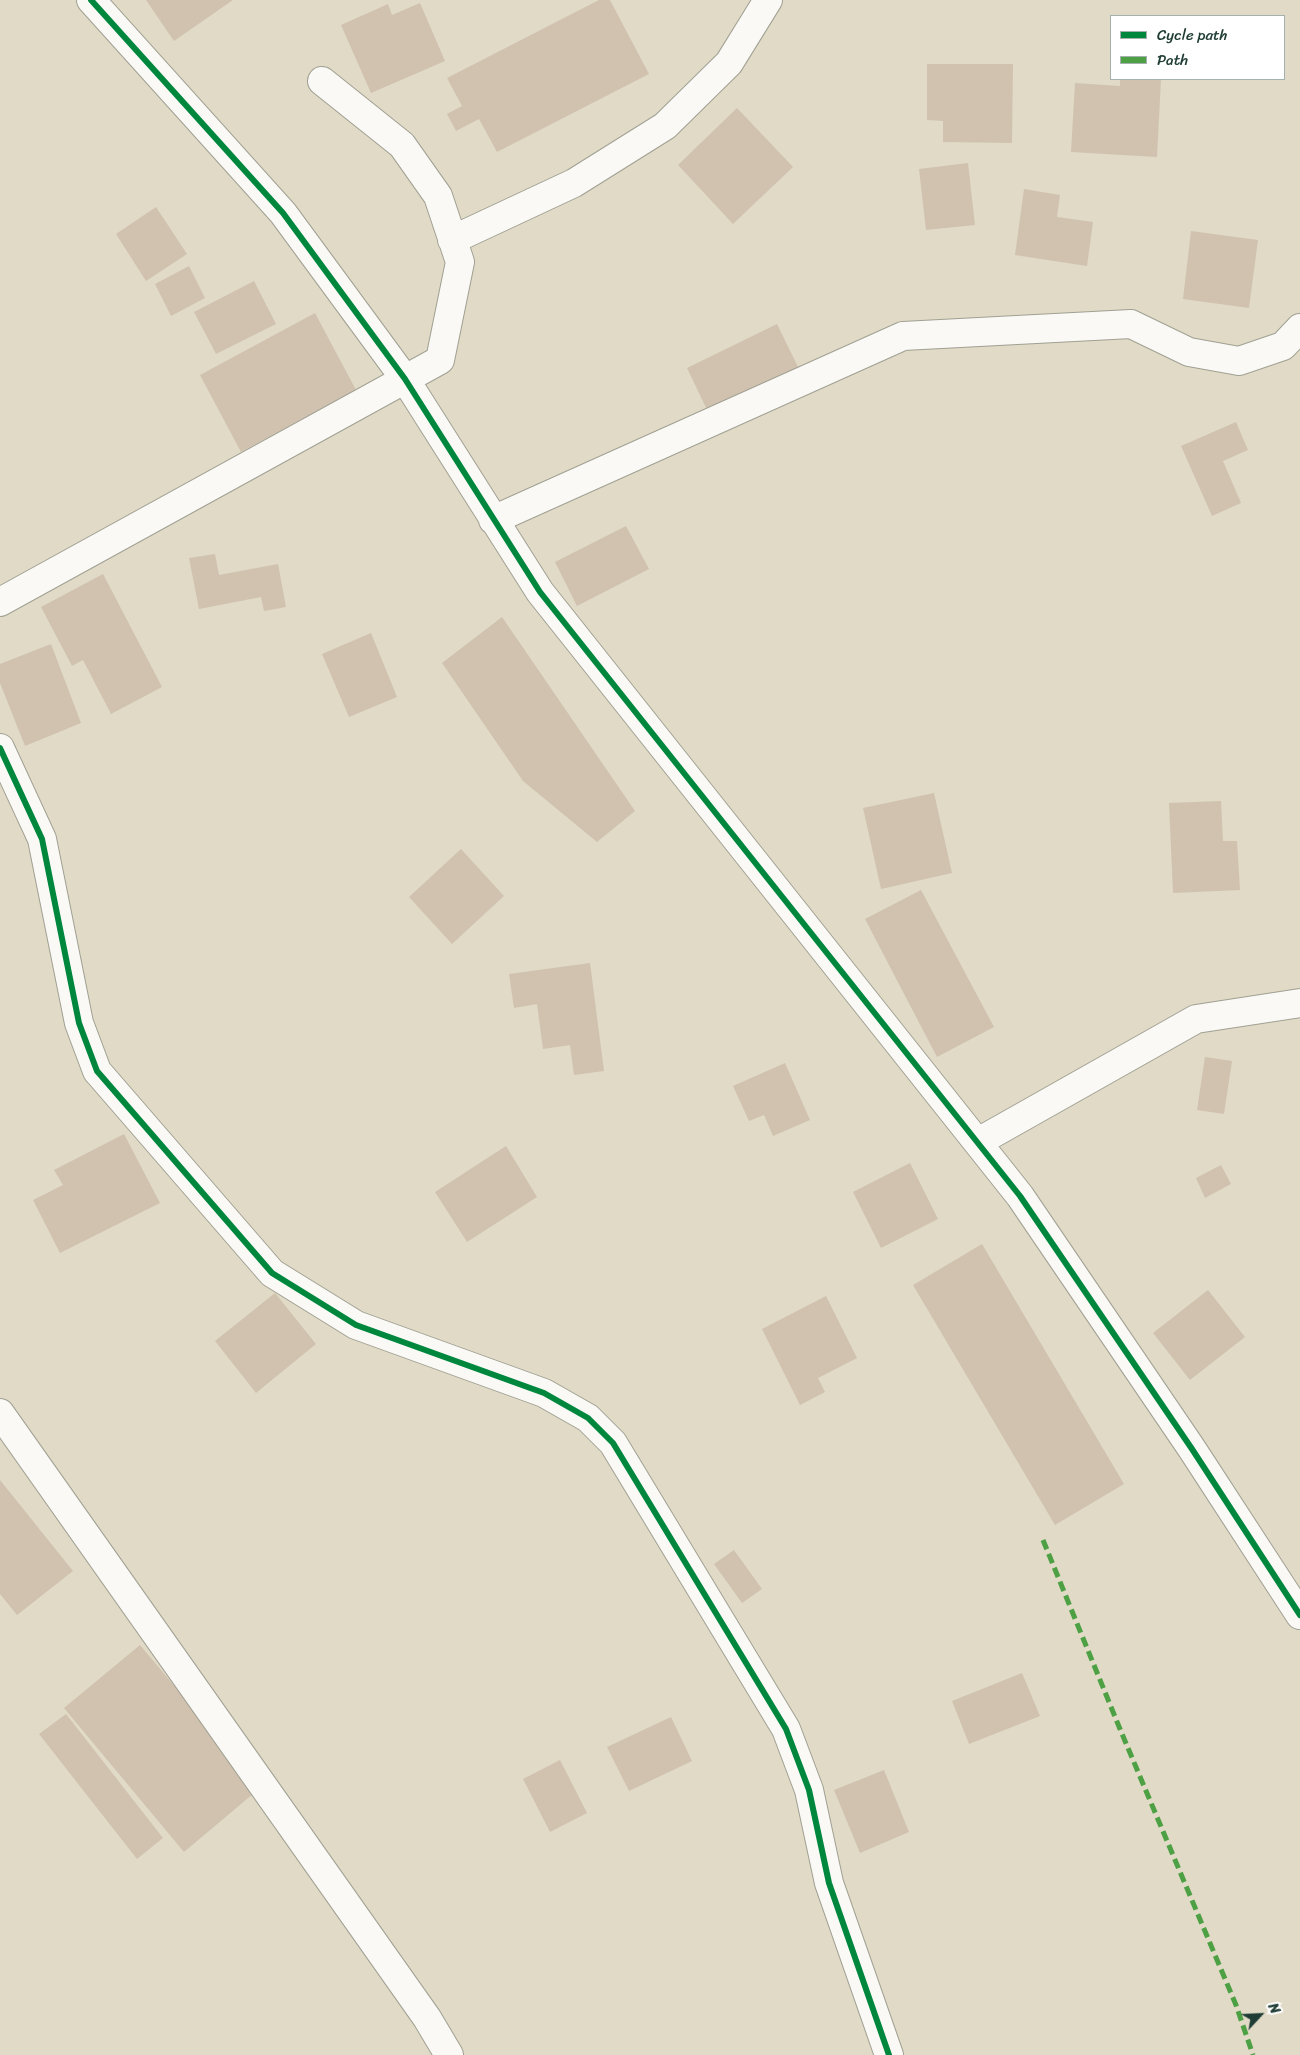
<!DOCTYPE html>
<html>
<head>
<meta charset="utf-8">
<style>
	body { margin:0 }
	#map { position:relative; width:1300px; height:2055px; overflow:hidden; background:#e0dac6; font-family:Sriracha,sans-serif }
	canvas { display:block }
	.legend { position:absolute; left:1110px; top:15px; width:175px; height:65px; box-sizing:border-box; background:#fff; border:1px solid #a5b1ae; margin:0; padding:6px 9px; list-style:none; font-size:15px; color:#1f3d34 }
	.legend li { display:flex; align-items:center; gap:10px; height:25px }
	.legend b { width:25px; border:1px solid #a5b1ae }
	.north { position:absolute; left:1235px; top:1990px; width:50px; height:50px; -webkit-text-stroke:4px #fff; paint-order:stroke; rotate:65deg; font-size:14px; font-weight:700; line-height:20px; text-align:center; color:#1f3d34 }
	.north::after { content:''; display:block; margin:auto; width:18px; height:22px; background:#1f3d34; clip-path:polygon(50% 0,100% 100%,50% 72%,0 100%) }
</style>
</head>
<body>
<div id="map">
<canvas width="1300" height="2055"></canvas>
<ul class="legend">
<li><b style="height:6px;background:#00873e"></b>Cycle path</li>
<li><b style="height:6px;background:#4da043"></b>Path</li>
</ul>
<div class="north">N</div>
</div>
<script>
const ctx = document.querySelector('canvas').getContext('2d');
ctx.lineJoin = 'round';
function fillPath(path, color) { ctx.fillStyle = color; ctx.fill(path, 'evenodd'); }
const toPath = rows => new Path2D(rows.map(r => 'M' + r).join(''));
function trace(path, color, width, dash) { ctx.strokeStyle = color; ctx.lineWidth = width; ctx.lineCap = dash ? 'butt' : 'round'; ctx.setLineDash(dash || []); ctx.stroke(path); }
const building = toPath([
	[146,0,233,0,174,41],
	[599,0,610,0,649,74,497,152,479,119,456,131,447,114,462,106,447,78],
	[420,3,445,61,371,93,341,25,388,4,392,15],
	[927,64,1013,64,1012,143,943,142,943,121,927,120],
	[1120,79,1161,79,1157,157,1071,152,1075,83,1120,86],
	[737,108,793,167,733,224,678,165],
	[968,163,975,225,926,230,919,169],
	[1024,189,1060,195,1057,217,1093,222,1087,266,1015,255],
	[156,207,187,254,146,281,116,234],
	[1191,231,1258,240,1249,308,1183,299],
	[189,266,205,298,171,316,155,284],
	[254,281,276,324,216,354,194,312],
	[315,313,356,390,241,452,200,375],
	[777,324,799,369,709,414,687,368],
	[1236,422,1248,450,1223,461,1241,503,1212,516,1181,446],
	[626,526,649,569,577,606,555,562],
	[215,554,219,575,278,564,286,607,264,611,261,597,199,609,189,558],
	[103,574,162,687,111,714,83,660,72,666,41,607],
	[502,617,635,811,597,842,523,781,442,663],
	[371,633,397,697,349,717,322,654],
	[51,644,81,723,25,746,0,683,0,664],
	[934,793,952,873,881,889,863,808],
	[1221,801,1223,841,1237,841,1240,890,1173,893,1169,803],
	[461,849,504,896,452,944,409,897],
	[921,890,994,1027,937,1057,865,919],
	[590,963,604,1071,574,1075,570,1045,543,1049,537,1004,514,1008,509,974],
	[1205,1057,1232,1061,1224,1114,1197,1110],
	[785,1063,810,1120,773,1136,764,1115,749,1121,733,1086],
	[124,1134,160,1203,60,1253,33,1200,63,1185,54,1170],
	[506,1146,537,1197,467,1242,435,1192],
	[910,1163,938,1219,881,1248,853,1192],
	[1221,1165,1231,1184,1205,1198,1196,1178],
	[982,1244,1124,1484,1055,1525,913,1285],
	[1208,1290,1245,1337,1190,1380,1153,1333],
	[275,1293,316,1344,256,1393,215,1341],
	[826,1296,857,1358,818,1378,825,1392,800,1405,762,1329],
	[0,1480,73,1571,17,1615,0,1594],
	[734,1550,762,1589,742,1603,714,1564],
	[140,1645,260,1788,184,1852,64,1708],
	[1022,1673,1040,1716,969,1744,952,1701],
	[66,1714,163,1838,137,1859,39,1734],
	[671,1717,692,1761,629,1791,607,1747],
	[560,1760,587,1813,550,1832,523,1779],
	[884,1770,909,1832,860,1853,834,1790]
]);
const minor = toPath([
	[91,0,283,213,405,379,540,592,1020,1196,1192,1449,1300,1615],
	[452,240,574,183,665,126,729,63,768,0],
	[493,520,903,336,1131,324,1189,352,1239,361,1283,346,1300,328],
	[0,602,440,360,460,262,438,196,402,145,322,81],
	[0,748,42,839,79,1023,97,1071,272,1273,356,1325,544,1393,588,1418,613,1443,786,1729,809,1790,829,1883,889,2055],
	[978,1142,1196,1019,1300,1003],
	[0,1413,427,2018,449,2055]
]);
const quiet = toPath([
	[1043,1540,1120,1729,1236,2005,1253,2055]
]);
const cycleway = toPath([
	[91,0,283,213,405,379,540,592,1020,1196,1192,1449,1300,1615],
	[0,748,42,839,79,1023,97,1071,272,1273,356,1325,544,1393,588,1418,613,1443,786,1729,809,1790,829,1883,889,2055]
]);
fillPath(building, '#d0c2af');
trace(minor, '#a0a093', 30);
trace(minor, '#faf9f6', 28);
trace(quiet, '#4da043', 5, [10, 5]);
trace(cycleway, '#00873e', 6);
</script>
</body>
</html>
